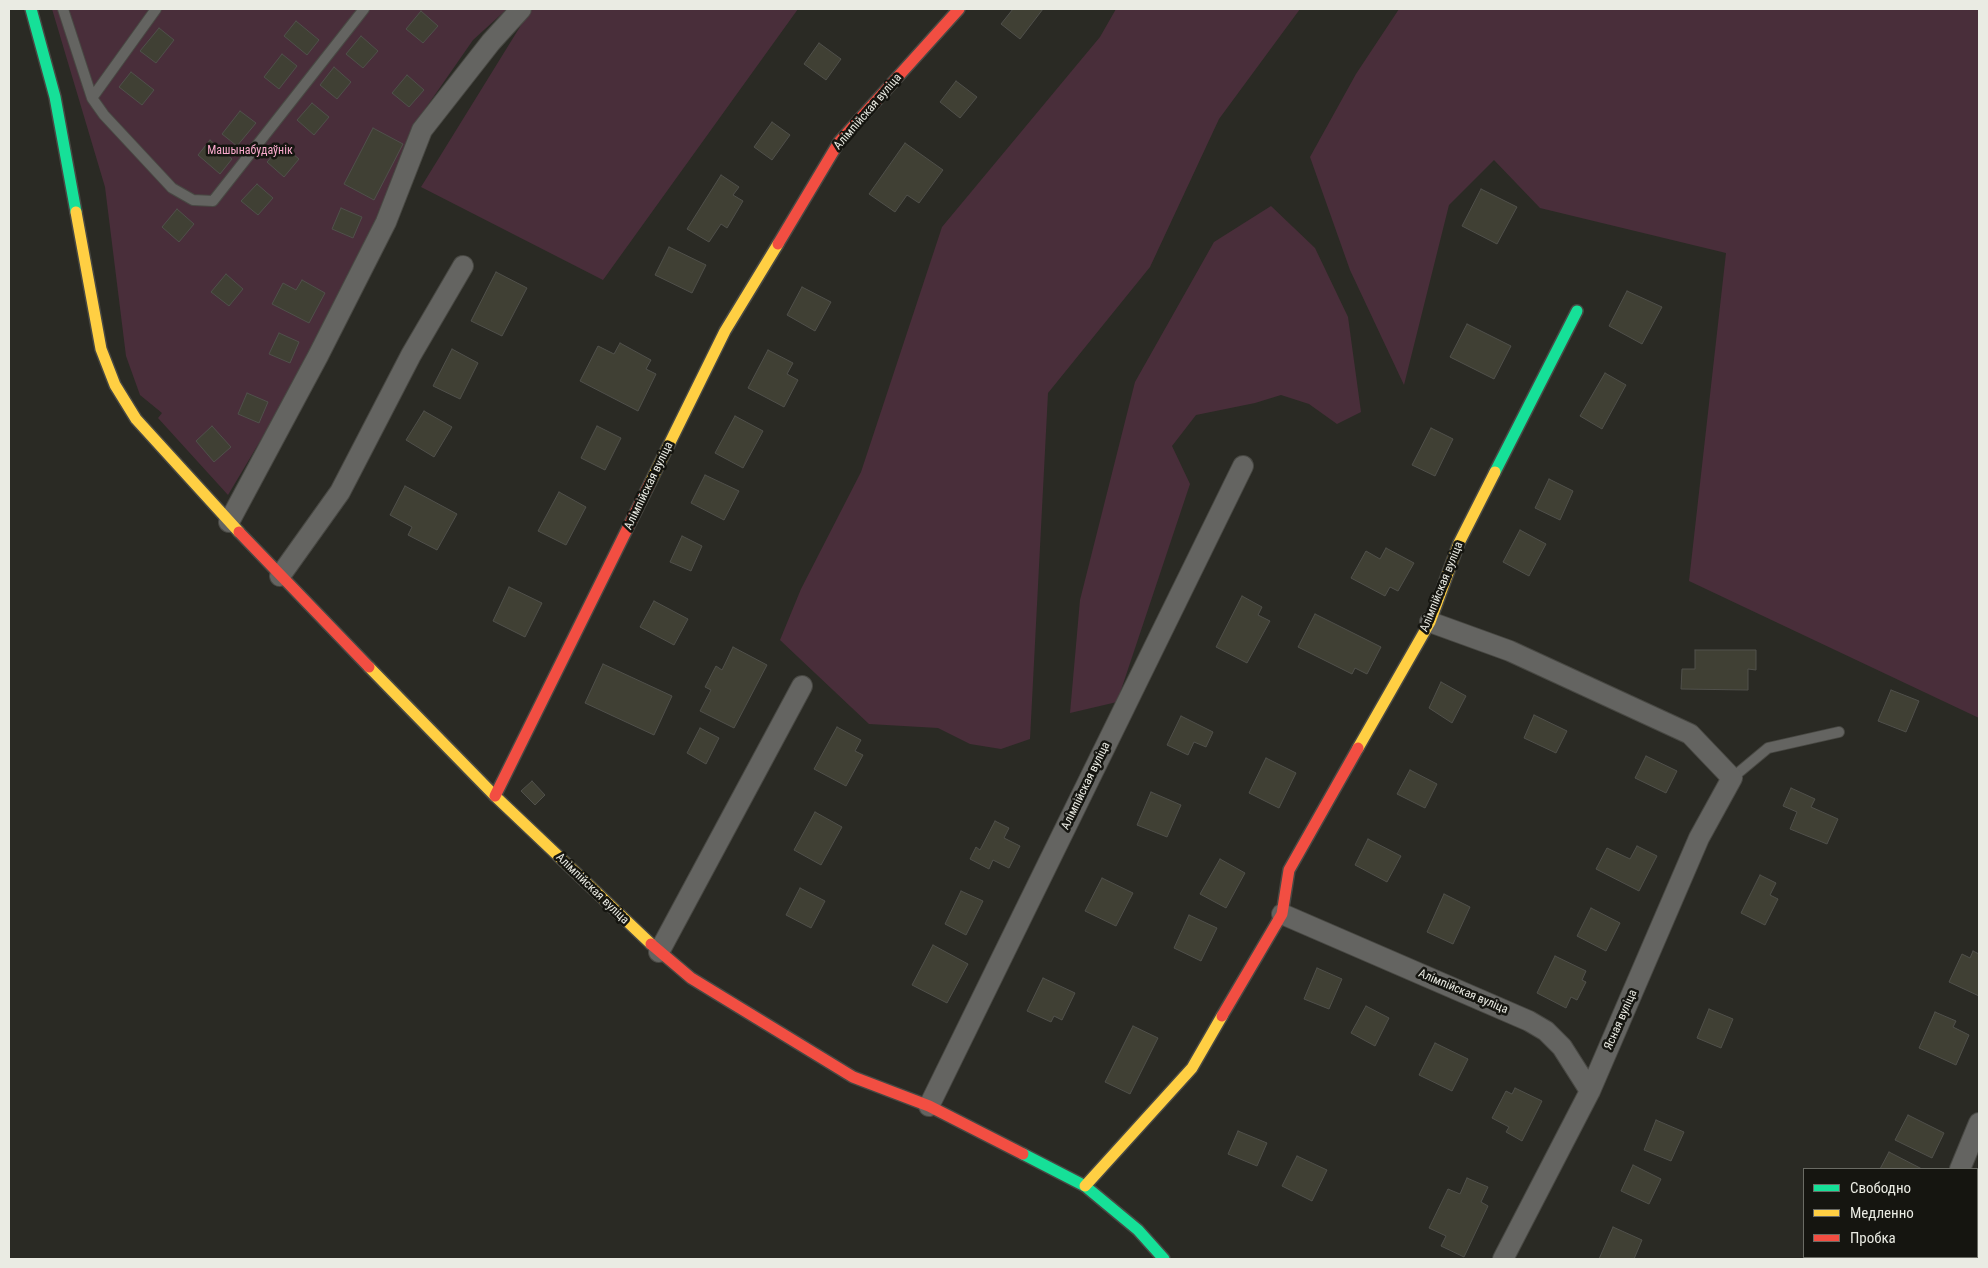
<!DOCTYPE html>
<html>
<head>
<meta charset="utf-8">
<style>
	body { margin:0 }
	#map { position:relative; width:1988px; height:1268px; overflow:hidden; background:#2a2a24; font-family:"Roboto Condensed",sans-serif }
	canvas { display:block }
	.frame { position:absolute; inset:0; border:10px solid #eaebe3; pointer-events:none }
	.legend { position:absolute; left:1803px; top:1168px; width:175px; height:90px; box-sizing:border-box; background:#151510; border:1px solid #6a6b64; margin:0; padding:6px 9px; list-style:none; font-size:15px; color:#eaebe3 }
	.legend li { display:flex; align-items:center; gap:10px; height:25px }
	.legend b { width:25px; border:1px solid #6a6b64 }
</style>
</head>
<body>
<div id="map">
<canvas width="1988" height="1268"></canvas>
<div class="frame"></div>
<ul class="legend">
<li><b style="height:6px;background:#16e098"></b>Свободно</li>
<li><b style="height:6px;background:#ffcf43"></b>Медленно</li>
<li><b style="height:6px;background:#f24e42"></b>Пробка</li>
</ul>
</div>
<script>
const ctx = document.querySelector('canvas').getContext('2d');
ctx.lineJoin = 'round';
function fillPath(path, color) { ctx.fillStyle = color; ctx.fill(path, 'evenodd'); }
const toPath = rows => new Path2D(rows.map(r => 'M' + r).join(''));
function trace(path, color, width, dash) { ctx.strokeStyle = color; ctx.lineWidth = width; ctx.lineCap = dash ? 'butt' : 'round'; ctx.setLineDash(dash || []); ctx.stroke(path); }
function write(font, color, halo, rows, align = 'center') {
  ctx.font = font + ' "Roboto Condensed",sans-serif'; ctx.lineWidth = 5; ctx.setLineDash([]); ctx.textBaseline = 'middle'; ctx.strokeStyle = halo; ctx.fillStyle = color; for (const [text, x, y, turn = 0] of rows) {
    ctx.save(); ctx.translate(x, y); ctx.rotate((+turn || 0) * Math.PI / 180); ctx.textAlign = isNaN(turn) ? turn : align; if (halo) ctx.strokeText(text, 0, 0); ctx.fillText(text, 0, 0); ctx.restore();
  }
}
const green = toPath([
	[52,9,507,9,473,40,416,122,379,213,343,291,284,401,228,495,158,418,162,413,140,395,126,356,105,187],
	[531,9,798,9,603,280,421,187],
	[1116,9,1300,9,1219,119,1150,267,1048,393,1030,739,1001,749,970,744,938,728,869,724,780,640,801,589,861,472,942,227,1100,37],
	[1399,9,1979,9,1979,718,1689,581,1726,253,1540,208,1494,160,1449,205,1404,385,1350,270,1310,157,1356,74],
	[1271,206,1315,248,1348,317,1361,412,1337,424,1309,404,1281,395,1255,403,1196,415,1172,446,1190,484,1117,702,1070,713,1080,600,1135,382,1214,242]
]);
const building = toPath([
	[1013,9,1043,9,1020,39,1001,24,1013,9],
	[421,11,438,26,423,43,406,29,421,11],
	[296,21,319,40,307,55,284,36,296,21],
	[159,28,174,40,156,63,140,51,159,28],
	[361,36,378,51,363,68,346,54,361,36],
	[819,43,841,59,826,80,804,64,819,43],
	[282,54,297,66,279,89,264,77,282,54],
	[334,67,351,82,337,99,320,85,334,67],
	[131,72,154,90,142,105,119,87,131,72],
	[407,75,424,90,409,107,392,93,407,75],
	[956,81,977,97,960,118,940,102,956,81],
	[312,103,329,117,314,135,297,120,312,103],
	[240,111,256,123,237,146,222,134,240,111],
	[772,122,790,135,772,160,754,147,772,122],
	[373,128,403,144,374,200,344,184,373,128],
	[210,140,232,159,220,174,198,155,210,140],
	[905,143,943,170,919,203,907,195,895,212,869,194,905,143],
	[282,145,299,159,284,177,267,162,282,145],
	[721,175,739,187,733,195,743,201,727,228,721,224,709,242,687,229,721,175],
	[257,184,273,198,258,215,241,201,257,184],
	[1481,189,1517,207,1497,244,1462,226,1481,189],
	[341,208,362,217,353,238,332,229,341,208],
	[177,209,194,224,179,242,162,227,177,209],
	[669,247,706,265,692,293,655,275,669,247],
	[496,272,527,288,502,336,471,321,496,272],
	[226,274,243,289,229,306,211,292,226,274],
	[302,280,325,293,309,323,272,304,283,283,296,290,302,280],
	[802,287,831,302,815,331,787,315,802,287],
	[1627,291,1662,307,1642,344,1609,326,1627,291],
	[1467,324,1511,346,1494,379,1450,357,1467,324],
	[279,333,299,342,290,363,269,354,279,333],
	[620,343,651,360,646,369,656,374,638,411,580,381,598,346,614,354,620,343],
	[452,349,478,363,460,399,433,386,452,349],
	[768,350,793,363,787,374,798,380,784,407,748,388,768,350],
	[1605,373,1626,385,1602,429,1580,416,1605,373],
	[247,393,268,402,259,423,238,414,247,393],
	[424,411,452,427,434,457,406,440,424,411],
	[735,416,763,431,743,468,715,453,735,416],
	[212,426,231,447,214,462,196,441,212,426],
	[597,426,621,438,605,470,581,458,597,426],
	[1431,428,1453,439,1435,476,1412,465,1431,428],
	[705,475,739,491,724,520,691,503,705,475],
	[1549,479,1573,491,1560,520,1535,508,1549,479],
	[405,486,457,514,437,550,408,535,412,527,390,515,405,486],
	[559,492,586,507,566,545,538,531,559,492],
	[1520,530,1546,544,1529,576,1503,562,1520,530],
	[682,536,702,546,691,571,670,562,682,536],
	[1386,548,1414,563,1398,591,1390,587,1385,596,1351,578,1366,551,1380,559,1386,548],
	[509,587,542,603,525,637,493,621,509,587],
	[1242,596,1262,607,1258,615,1270,621,1247,663,1216,647,1242,596],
	[654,601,688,619,674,645,640,627,654,601],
	[1315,614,1381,647,1367,674,1355,668,1352,674,1298,647,1315,614],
	[733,647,767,665,734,728,700,711,711,690,705,687,716,666,722,670,733,647],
	[1695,650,1756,650,1756,670,1748,669,1748,690,1681,689,1682,669,1695,669,1695,650],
	[603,664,672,696,654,735,585,703,603,664],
	[1441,682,1466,696,1452,723,1429,708,1441,682],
	[1891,690,1919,701,1906,732,1878,721,1891,690],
	[1534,715,1567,731,1556,753,1524,738,1534,715],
	[1181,716,1213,732,1206,747,1194,742,1188,755,1167,745,1181,716],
	[837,727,861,740,855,751,863,755,846,786,814,769,837,727],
	[700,728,719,738,706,764,687,753,700,728],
	[1646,756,1677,771,1666,793,1635,778,1646,756],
	[1266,758,1296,773,1279,808,1249,793,1266,758],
	[1410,770,1437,784,1425,808,1397,794,1410,770],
	[532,781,545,795,535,805,521,791,532,781],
	[1791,788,1815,799,1811,807,1838,819,1827,844,1790,829,1797,812,1783,806,1791,788],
	[1151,792,1181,805,1167,837,1137,825,1151,792],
	[815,812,842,827,821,865,794,850,815,812],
	[995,821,1009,828,1004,838,1020,846,1009,868,993,860,989,869,970,859,976,847,980,850,995,821],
	[1368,839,1401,856,1387,882,1355,865,1368,839],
	[1637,846,1657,856,1639,891,1596,869,1607,848,1630,859,1637,846],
	[1220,859,1245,873,1226,908,1200,894,1220,859],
	[1760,875,1776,883,1770,895,1778,899,1765,925,1741,913,1760,875],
	[1102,878,1133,893,1116,926,1085,911,1102,878],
	[800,888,825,901,811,928,786,915,800,888],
	[961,891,983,901,966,935,945,924,961,891],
	[1444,894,1470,907,1453,944,1427,932,1444,894],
	[1591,908,1620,923,1606,951,1577,936,1591,908],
	[1189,915,1217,928,1201,961,1174,948,1189,915],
	[933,945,968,964,947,1003,912,985,933,945],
	[1973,951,1979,954,1979,996,1949,982,1962,954,1970,958,1973,951],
	[1555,956,1586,971,1582,980,1586,982,1577,1000,1571,997,1566,1008,1537,993,1555,956],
	[1317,968,1342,979,1329,1009,1304,999,1317,968],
	[1043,978,1075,993,1062,1020,1054,1016,1051,1022,1027,1011,1043,978],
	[1366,1006,1389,1018,1375,1046,1351,1033,1366,1006],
	[1709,1009,1733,1019,1721,1048,1697,1038,1709,1009],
	[1935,1012,1956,1021,1953,1027,1969,1035,1956,1065,1919,1048,1935,1012],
	[1133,1026,1158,1038,1130,1094,1105,1082,1133,1026],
	[1435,1043,1468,1059,1452,1091,1419,1075,1435,1043],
	[1515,1088,1542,1101,1522,1141,1506,1132,1509,1127,1492,1118,1506,1091,1512,1094,1515,1088],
	[1908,1115,1944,1133,1932,1158,1895,1140,1908,1115],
	[1656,1120,1684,1132,1671,1161,1644,1150,1656,1120],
	[1238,1131,1267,1143,1257,1166,1228,1154,1238,1131],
	[1889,1152,1922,1169,1880,1169,1889,1152],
	[1297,1156,1327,1170,1312,1201,1282,1186,1297,1156],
	[1633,1165,1661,1179,1649,1204,1621,1191,1633,1165],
	[1467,1178,1488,1187,1481,1202,1488,1206,1464,1257,1441,1246,1446,1236,1429,1228,1448,1189,1460,1194,1467,1178],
	[1613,1227,1642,1240,1634,1259,1599,1259,1613,1227]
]);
const lane = toPath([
	[63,9,92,98,156,9],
	[92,98,104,115,172,188,193,200,213,201,364,9],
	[1732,778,1768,748,1839,732]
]);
const street = toPath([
	[229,522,318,356,386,222,422,130,491,42,521,9],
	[280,576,340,492,411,355,463,266],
	[1430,622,1510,651,1690,734,1732,778,1699,838,1590,1091,1503,1259],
	[1282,914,1529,1021,1546,1031,1562,1047,1590,1091],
	[659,952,802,686],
	[929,1106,1243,466],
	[1960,1169,1979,1123],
	[1923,1259,1924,1257]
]);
const fast = toPath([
	[31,9,55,97,76,212],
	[1495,472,1577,311],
	[1023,1154,1085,1186,1138,1230,1164,1259]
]);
const slow = toPath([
	[76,212,101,349,115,385,136,419,239,532],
	[650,483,725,331,778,244],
	[369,667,495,796,651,944],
	[1358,748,1430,622,1459,543,1495,472],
	[1085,1186,1192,1068,1222,1016]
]);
const jam = toPath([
	[778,244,839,142,959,9],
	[239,532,369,667],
	[495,796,650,483],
	[651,944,691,978,853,1077,929,1106,1023,1154],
	[1222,1016,1282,914,1289,870,1358,748]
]);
const streetNames = [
	["Алімпійская вуліца",868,112,-49],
	["Алімпійская вуліца",649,486,-64],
	["Алімпійская вуліца",1442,587,-68],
	["Алімпійская вуліца",1086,786,-64],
	["Алімпійская вуліца",592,889,44],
	["Алімпійская вуліца",1463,992,23],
	["Ясная вуліца",1621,1020,-66]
];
const parkNames = [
	["Машынабудаўнік",250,151]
];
fillPath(green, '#492e3a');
fillPath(building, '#404034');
trace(building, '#50504b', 1);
trace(lane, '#484843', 12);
trace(street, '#484843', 22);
trace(fast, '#484843', 14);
trace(slow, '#484843', 14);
trace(jam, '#484843', 14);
trace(lane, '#646461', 10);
trace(street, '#646461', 20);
trace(fast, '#16e098', 11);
trace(slow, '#ffcf43', 11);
trace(jam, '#f24e42', 11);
write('12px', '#eaebe3', '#151510', streetNames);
write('12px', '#f9aacc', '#151510', parkNames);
</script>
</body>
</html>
